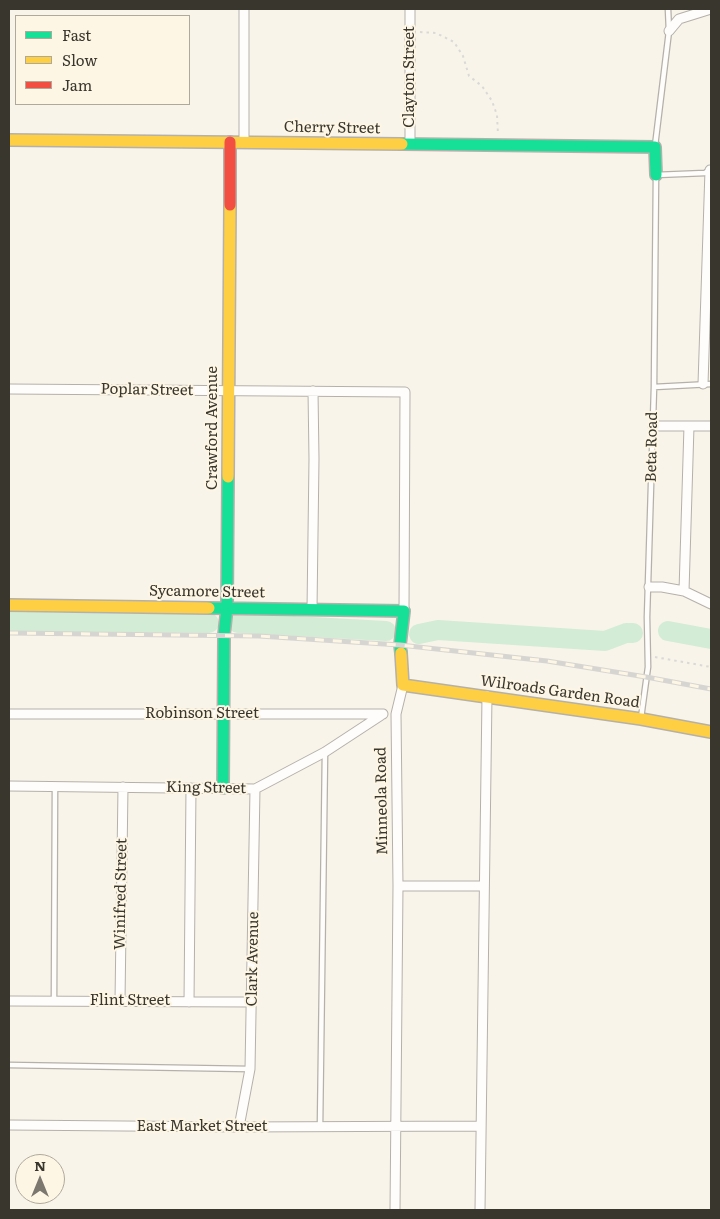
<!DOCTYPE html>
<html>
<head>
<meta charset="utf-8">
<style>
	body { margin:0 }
	#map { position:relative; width:720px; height:1219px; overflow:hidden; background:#f8f4ea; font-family:Literata,serif }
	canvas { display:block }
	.frame { position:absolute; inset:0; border:10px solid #39362e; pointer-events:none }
	.legend { position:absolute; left:15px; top:15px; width:175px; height:90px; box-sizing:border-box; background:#fef6e4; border:1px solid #afa99b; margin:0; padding:6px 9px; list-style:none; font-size:15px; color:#39362e }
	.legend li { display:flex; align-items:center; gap:10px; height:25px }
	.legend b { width:25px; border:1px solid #afa99b }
	.north { position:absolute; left:15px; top:1154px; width:50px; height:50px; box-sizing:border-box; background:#fef6e4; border:1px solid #afa99b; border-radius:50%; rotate:0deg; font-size:14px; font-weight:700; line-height:20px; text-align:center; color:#39362e }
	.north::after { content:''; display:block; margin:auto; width:18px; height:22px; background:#7c7870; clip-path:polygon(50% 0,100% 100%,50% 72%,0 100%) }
</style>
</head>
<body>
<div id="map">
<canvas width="720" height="1219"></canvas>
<div class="frame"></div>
<ul class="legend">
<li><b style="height:6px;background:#16e098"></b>Fast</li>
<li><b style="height:6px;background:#ffcf43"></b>Slow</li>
<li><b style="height:6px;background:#f24e42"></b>Jam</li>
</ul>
<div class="north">N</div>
</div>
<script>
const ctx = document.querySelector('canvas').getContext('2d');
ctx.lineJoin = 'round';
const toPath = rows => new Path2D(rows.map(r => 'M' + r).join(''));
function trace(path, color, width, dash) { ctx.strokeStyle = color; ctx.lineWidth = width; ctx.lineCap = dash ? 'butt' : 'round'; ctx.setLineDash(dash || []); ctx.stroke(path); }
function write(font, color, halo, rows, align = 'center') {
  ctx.font = font + ' Literata,serif'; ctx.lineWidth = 4; ctx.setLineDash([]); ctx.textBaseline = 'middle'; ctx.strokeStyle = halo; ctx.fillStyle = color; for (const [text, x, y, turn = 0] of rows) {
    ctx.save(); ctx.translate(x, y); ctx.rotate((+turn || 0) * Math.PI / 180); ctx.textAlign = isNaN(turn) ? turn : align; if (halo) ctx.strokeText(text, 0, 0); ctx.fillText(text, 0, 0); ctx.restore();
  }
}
const river = toPath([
	[9,622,209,623],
	[238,623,386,631],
	[668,631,711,639],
	[419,634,438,630,605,641,626,633,633,633]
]);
const path = toPath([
	[420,32,436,33,454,42,463,56,469,76,482,86,492,101,497,115,498,135],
	[655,657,711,667]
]);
const lane = toPath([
	[655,146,669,31,668,9],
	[654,387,711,384],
	[641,718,648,667,647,617,654,387,656,175,705,173,709,170],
	[54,1001,55,786],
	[9,1065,250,1069],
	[320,1127,325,752]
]);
const street = toPath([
	[244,9,244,142],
	[669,31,679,19,711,9],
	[410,144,410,9],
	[703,384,710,170],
	[9,389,405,392,404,611],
	[653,426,711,426],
	[649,587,662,587,684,591,711,604],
	[684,591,689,426],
	[312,609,314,459,313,391],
	[9,714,383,714],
	[9,786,255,789,325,752,383,714],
	[398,886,484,886],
	[9,1001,252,1002],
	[120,1001,123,787],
	[189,1002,191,788],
	[9,1125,239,1127,481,1126],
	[239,1127,250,1069,255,789],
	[395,1210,398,886,396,714,403,685],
	[480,1210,487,696]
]);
const fast = toPath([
	[402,144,655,147,656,175],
	[209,608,404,611,400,645,401,653],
	[223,788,224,635,227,607,228,477]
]);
const slow = toPath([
	[9,140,402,144],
	[228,477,230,205],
	[9,605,209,608],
	[401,653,403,685,641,719,711,732]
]);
const jam = toPath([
	[230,205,230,142]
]);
const rail = toPath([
	[9,633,259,636,400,645,547,661,646,677,711,689]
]);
const streetNames = [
	["Clayton Street",410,77,-90],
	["Cherry Street",332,128,1],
	["Poplar Street",147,390,1],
	["Crawford Avenue",213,428,-90],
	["Beta Road",652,447,-89],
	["Sycamore Street",207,592,1],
	["Wilroads Garden Road",560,692,8],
	["Robinson Street",202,714],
	["King Street",206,788,1],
	["Minneola Road",382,801,-91],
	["Winifred Street",121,894,-89],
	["Clark Avenue",253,959,-89],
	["Flint Street",130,1001],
	["East Market Street",202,1127]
];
trace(river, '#d3ecd5', 20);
trace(lane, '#b5b1aa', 7);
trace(street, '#b5b1aa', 11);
trace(fast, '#b5b1aa', 14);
trace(slow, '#b5b1aa', 14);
trace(jam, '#b5b1aa', 14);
trace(path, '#dad9d6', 2, [2.5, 4]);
trace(lane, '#fefdfc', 4.5);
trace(street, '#fefdfc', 9);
trace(fast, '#16e098', 11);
trace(slow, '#ffcf43', 11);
trace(jam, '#f24e42', 11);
trace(rail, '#d7d5d2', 5);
trace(rail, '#fef6e4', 3, [9]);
write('15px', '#39362e', '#fef6e4', streetNames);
</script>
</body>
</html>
